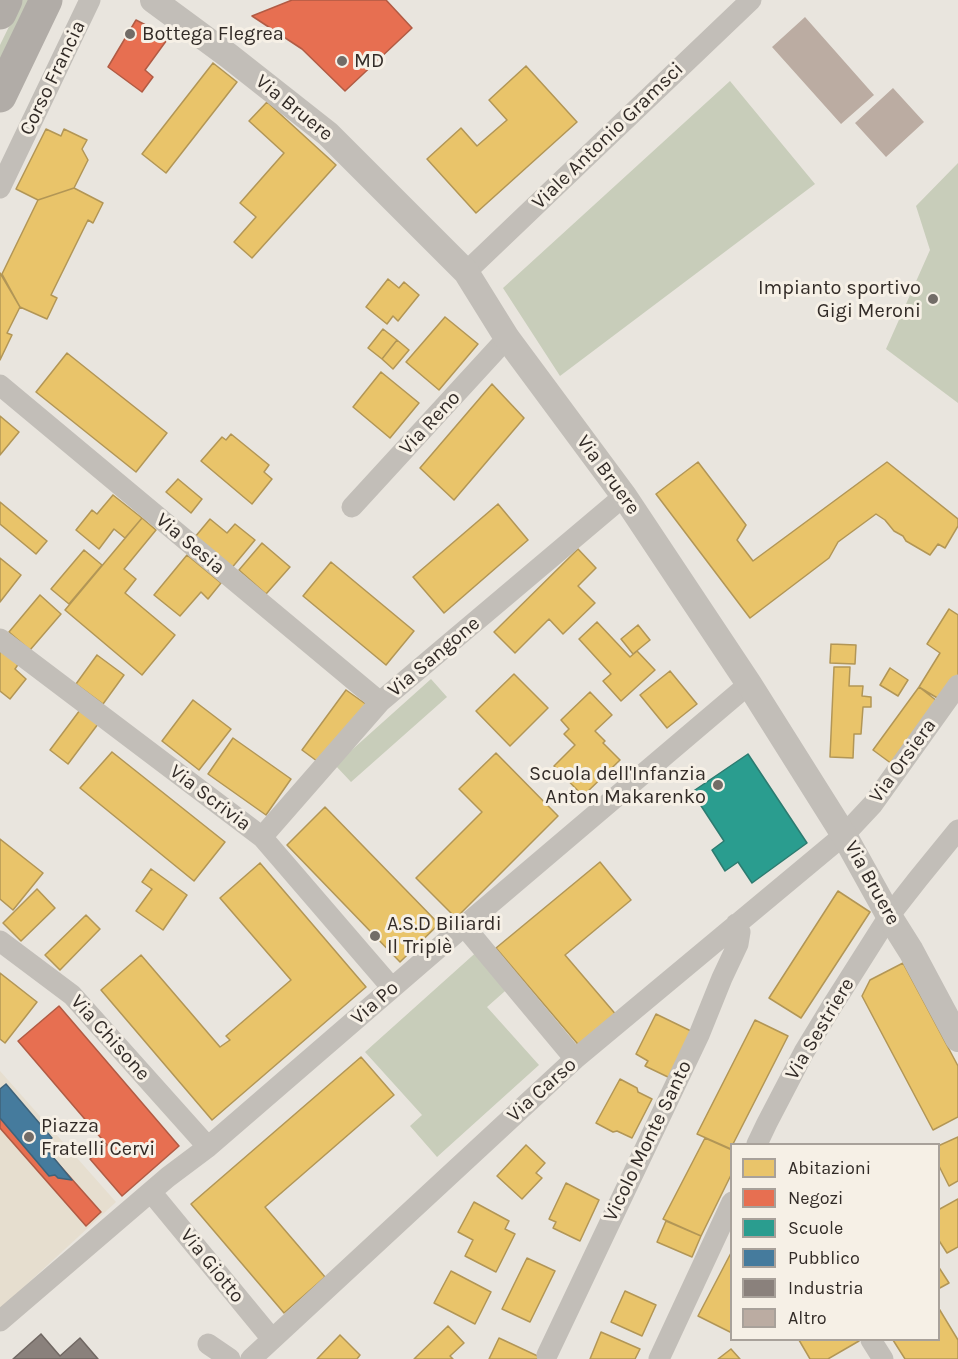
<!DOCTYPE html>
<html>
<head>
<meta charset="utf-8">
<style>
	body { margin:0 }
	#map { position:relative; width:958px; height:1359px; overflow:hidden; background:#e9e5de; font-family:Karla,sans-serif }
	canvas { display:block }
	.legend { position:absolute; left:730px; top:1143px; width:210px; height:198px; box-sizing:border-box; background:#f6f0e6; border:2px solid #a8a19a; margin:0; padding:8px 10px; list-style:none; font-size:18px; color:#322b27 }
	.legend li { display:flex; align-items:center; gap:12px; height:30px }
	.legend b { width:30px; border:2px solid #a8a19a }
</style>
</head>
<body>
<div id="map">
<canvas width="958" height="1359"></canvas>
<ul class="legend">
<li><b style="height:16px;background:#e9c46a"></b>Abitazioni</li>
<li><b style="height:16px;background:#e76f51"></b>Negozi</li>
<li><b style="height:16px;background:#2a9d8f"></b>Scuole</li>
<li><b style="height:16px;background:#457b9d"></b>Pubblico</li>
<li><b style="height:16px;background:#8a817c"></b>Industria</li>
<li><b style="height:16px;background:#bbaca2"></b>Altro</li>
</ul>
</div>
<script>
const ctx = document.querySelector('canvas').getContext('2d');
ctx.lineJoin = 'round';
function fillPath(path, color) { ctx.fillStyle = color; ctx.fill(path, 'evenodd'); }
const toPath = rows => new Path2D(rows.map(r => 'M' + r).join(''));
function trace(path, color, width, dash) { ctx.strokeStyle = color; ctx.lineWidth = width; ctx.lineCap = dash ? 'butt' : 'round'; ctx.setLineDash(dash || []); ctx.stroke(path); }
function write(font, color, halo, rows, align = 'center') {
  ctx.font = font + ' Karla,sans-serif'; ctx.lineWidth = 6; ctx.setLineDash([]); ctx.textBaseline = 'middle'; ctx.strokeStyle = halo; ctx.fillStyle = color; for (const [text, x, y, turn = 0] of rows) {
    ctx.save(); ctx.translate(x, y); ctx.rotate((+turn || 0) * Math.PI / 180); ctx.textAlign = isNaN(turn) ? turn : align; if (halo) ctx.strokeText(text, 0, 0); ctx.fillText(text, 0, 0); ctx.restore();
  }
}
const green = toPath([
	[22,0,30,0,0,62,0,45],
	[730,81,815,184,560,376,503,288],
	[958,163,958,403,886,349,930,250,916,206],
	[431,679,447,697,351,782,335,765],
	[481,948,513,984,487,1007,539,1065,437,1157,410,1126,422,1115,365,1052]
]);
const plaza = toPath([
	[0,1071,116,1202,0,1309]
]);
const homes = toPath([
	[213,63,237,82,166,173,142,154,213,63],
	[526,66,577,122,476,213,427,159,461,128,477,146,507,120,489,100,526,66],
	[267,102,336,165,252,258,234,242,256,217,240,203,284,153,249,121,267,102],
	[46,129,61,136,64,129,87,140,82,149,88,160,74,188,38,200,16,189,46,129],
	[74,188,103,203,93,223,88,220,51,295,57,298,47,319,20,307,2,274,38,200,74,188],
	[0,273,20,307,7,333,12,335,0,360,0,273],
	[388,279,399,288,404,282,419,295,398,321,393,316,387,324,366,307,388,279],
	[445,317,478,344,439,390,406,362,445,317],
	[383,329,397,340,382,359,368,348,383,329],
	[397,340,409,350,393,369,382,359,397,340],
	[67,353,167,433,136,472,36,392,67,353],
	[381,372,419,403,390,438,353,407,381,372],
	[492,384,524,418,454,500,420,468,492,384],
	[0,416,19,432,0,455,0,416],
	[231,434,269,465,264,472,272,479,252,504,201,461,222,437,226,440,231,434],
	[698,462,746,525,737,540,753,561,887,462,958,519,958,526,945,548,938,544,930,555,906,541,903,536,894,531,885,520,876,514,838,542,829,558,750,618,656,494,698,462],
	[178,479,202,499,191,513,166,492,178,479],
	[113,495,142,518,125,538,114,529,99,549,76,530,92,510,97,514,113,495],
	[0,502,47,541,36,554,0,524,0,502],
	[498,504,528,540,444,613,413,577,498,504],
	[142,518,156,530,124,569,136,579,125,593,175,635,142,675,65,610,142,518],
	[210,519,227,533,235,524,255,540,230,570,195,537,210,519],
	[262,543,290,567,266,594,239,570,262,543],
	[578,549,596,568,578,586,595,603,563,634,549,619,515,653,494,632,578,549],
	[84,550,102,565,69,604,51,589,84,550],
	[187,555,221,583,208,599,201,592,180,616,154,595,187,555],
	[0,558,21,575,0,602,0,558],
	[331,562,414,631,386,665,303,596,331,562],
	[40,595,61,614,30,650,9,632,40,595],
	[949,609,958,615,958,680,944,702,919,687,940,653,927,644,949,609],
	[597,622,630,657,637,651,655,670,621,701,603,681,611,674,579,639,597,622],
	[638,625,650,640,633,654,621,639,638,625],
	[831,644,856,645,855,664,830,663,831,644],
	[0,651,19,663,15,669,26,679,10,699,0,691,0,651],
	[97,655,124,675,103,704,76,684,97,655],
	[834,667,850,667,849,686,863,686,862,696,871,697,871,707,863,707,861,734,854,734,853,758,830,757,834,667],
	[890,668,908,680,898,696,880,685,890,668],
	[670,671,697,704,667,728,640,695,670,671],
	[514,674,548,708,510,746,476,711,514,674],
	[919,687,937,701,892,764,873,750,919,687],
	[346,690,370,707,325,767,302,750,346,690],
	[590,692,612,715,595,731,605,741,603,743,620,760,583,796,554,766,575,745,564,734,569,729,561,720,590,692],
	[193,700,231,729,199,770,162,741,193,700],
	[80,710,98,724,68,764,50,750,80,710],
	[233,738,291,779,266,815,208,774,233,738],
	[112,752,225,842,194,881,80,788,112,752],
	[496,753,558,816,456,918,416,878,482,812,459,789,496,753],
	[325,807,439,924,400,962,287,845,325,807],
	[0,839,43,873,13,910,0,899,0,839],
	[600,862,631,900,565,955,618,1017,582,1049,496,948,600,862],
	[260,863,366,987,212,1120,101,990,141,955,220,1047,230,1040,226,1036,291,980,220,898,260,863],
	[151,869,187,895,163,930,136,911,152,889,142,882,151,869],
	[37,889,55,908,21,941,3,923,37,889],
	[838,891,870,912,801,1018,769,998,838,891],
	[86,915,100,929,60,970,45,955,86,915],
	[903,963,958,1066,958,1117,933,1130,862,996,870,980,903,963],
	[0,973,37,1002,5,1043,0,1039,0,973],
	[656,1014,693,1032,670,1078,645,1066,648,1061,636,1054,656,1014],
	[755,1020,788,1036,733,1144,732,1144,731,1149,697,1134,755,1020],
	[361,1057,394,1095,265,1207,325,1277,284,1313,191,1204,361,1057],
	[620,1079,637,1088,638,1092,652,1099,632,1138,617,1131,613,1132,596,1123,620,1079],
	[958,1137,958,1181,949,1186,938,1164,938,1146,958,1137],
	[705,1138,732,1150,732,1173,701,1236,663,1219,705,1138],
	[526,1145,545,1163,536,1173,542,1178,522,1199,497,1176,526,1145],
	[566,1183,599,1200,580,1241,553,1228,556,1222,549,1219,566,1183],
	[958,1199,958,1247,947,1253,938,1239,938,1210,958,1199],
	[474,1202,509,1221,505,1229,515,1234,496,1272,465,1256,473,1240,458,1232,474,1202],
	[666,1221,701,1236,692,1257,657,1242,666,1221],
	[732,1251,732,1333,698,1316,732,1251],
	[527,1258,555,1271,530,1322,502,1309,527,1258],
	[938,1266,949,1283,938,1289,938,1266],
	[451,1271,491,1292,475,1324,434,1303,451,1271],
	[625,1291,656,1305,642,1336,611,1322,625,1291],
	[938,1307,958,1340,958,1359,905,1359,893,1340,938,1340,938,1307],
	[448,1326,464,1343,450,1356,453,1359,414,1359,448,1326],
	[601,1332,640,1349,635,1359,590,1359,601,1332],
	[340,1335,360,1355,357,1359,317,1359,340,1335],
	[499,1338,544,1359,489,1359,499,1338],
	[799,1340,859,1340,859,1341,828,1359,810,1359,799,1340],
	[731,1349,740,1359,718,1359,731,1349]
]);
const shops = toPath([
	[292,0,386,0,412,28,345,91,302,49,252,16,292,0],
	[136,20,169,37,145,70,153,77,142,92,108,67,136,20],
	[59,1006,179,1146,122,1196,90,1159,107,1145,18,1041,59,1006],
	[0,1098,101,1212,86,1226,0,1128,0,1098]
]);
const schools = toPath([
	[748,754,807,843,752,883,738,862,725,871,712,850,724,841,692,792,748,754]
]);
const public = toPath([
	[6,1084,52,1138,43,1145,72,1180,58,1178,55,1175,49,1176,0,1118,0,1089,6,1084]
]);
const industry = toPath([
	[41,1334,60,1356,80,1338,98,1359,13,1359,41,1334]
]);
const building = toPath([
	[805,17,874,95,841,124,772,47],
	[893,88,924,122,886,157,855,123]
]);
const minor = toPath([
	[0,188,90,0],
	[466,272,751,0],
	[0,385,380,702],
	[352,507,507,338],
	[0,639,262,837,392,988],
	[262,837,380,702,624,496],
	[464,926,575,1059],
	[0,941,72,995,208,1147],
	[757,1144,767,1123,804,1052,832,1006,889,916,918,879,958,830],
	[151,1192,272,1339],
	[0,1321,168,1177,208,1147,464,926,749,684],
	[871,1340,883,1359],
	[208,1344,230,1359],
	[547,1355,699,1035,722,978,738,944,740,932,736,924],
	[251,1359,575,1059,844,835,873,804,958,685],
	[659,1359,732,1202]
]);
const tertiary = toPath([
	[153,0,229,56,328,134,466,272,507,338,624,496,749,684,844,835,889,916,911,951,958,1039]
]);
const primary = toPath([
	[0,13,6,0],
	[0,96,46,0]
]);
const markers = [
	[130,34,6,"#726c67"],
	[342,61,6,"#726c67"],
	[933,299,6,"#726c67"],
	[718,785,6,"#726c67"],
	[375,936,6,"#726c67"],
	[29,1137,6,"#726c67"]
];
const poiNames = [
	["Bottega Flegrea",142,34],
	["MD",354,61],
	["Impianto sportivo",921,288,"right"],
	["Gigi Meroni",921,311,"right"],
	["Scuola dell'Infanzia",706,774,"right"],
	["Anton Makarenko",706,797,"right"],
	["A.S.D Biliardi",387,924],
	["Il Triplè",387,947],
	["Piazza",41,1126],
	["Fratelli Cervi",41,1149]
];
const streetNames = [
	["Corso Francia",53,78,-64],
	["Via Bruere",294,108,39],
	["Viale Antonio Gramsci",608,136,-44],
	["Via Reno",430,423,-47],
	["Via Bruere",608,475,54],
	["Via Sesia",190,544,40],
	["Via Sangone",434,657,-40],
	["Via Orsiera",903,761,-54],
	["Via Scrivia",210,798,37],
	["Via Bruere",872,883,61],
	["Via Po",375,1003,-41],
	["Via Sestriere",820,1029,-59],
	["Via Chisone",110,1038,48],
	["Via Carso",542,1090,-42],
	["Vicolo Monte Santo",648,1141,-64],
	["Via Giotto",212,1266,51]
];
fillPath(green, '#c8cdba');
fillPath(plaza, '#e6decf');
fillPath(homes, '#e9c46a');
trace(homes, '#b29656', 1.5);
fillPath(shops, '#e76f51');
trace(shops, '#b15b44', 1.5);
fillPath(schools, '#2a9d8f');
trace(schools, '#2c7b70', 1.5);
fillPath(public, '#457b9d');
trace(public, '#3f637a', 1.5);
fillPath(industry, '#8a817c');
trace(industry, '#706762', 1.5);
fillPath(building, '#bbaca2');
trace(minor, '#c2beb8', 21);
trace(tertiary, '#c2beb8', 26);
trace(primary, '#b1aca7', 33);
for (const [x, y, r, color] of markers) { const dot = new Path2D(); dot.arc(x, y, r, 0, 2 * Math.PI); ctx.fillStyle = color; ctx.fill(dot); trace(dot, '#f6f0e6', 2); }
write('20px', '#322b27', '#f6f0e6', poiNames, 'left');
write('20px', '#322b27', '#f6f0e6', streetNames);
</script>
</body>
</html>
